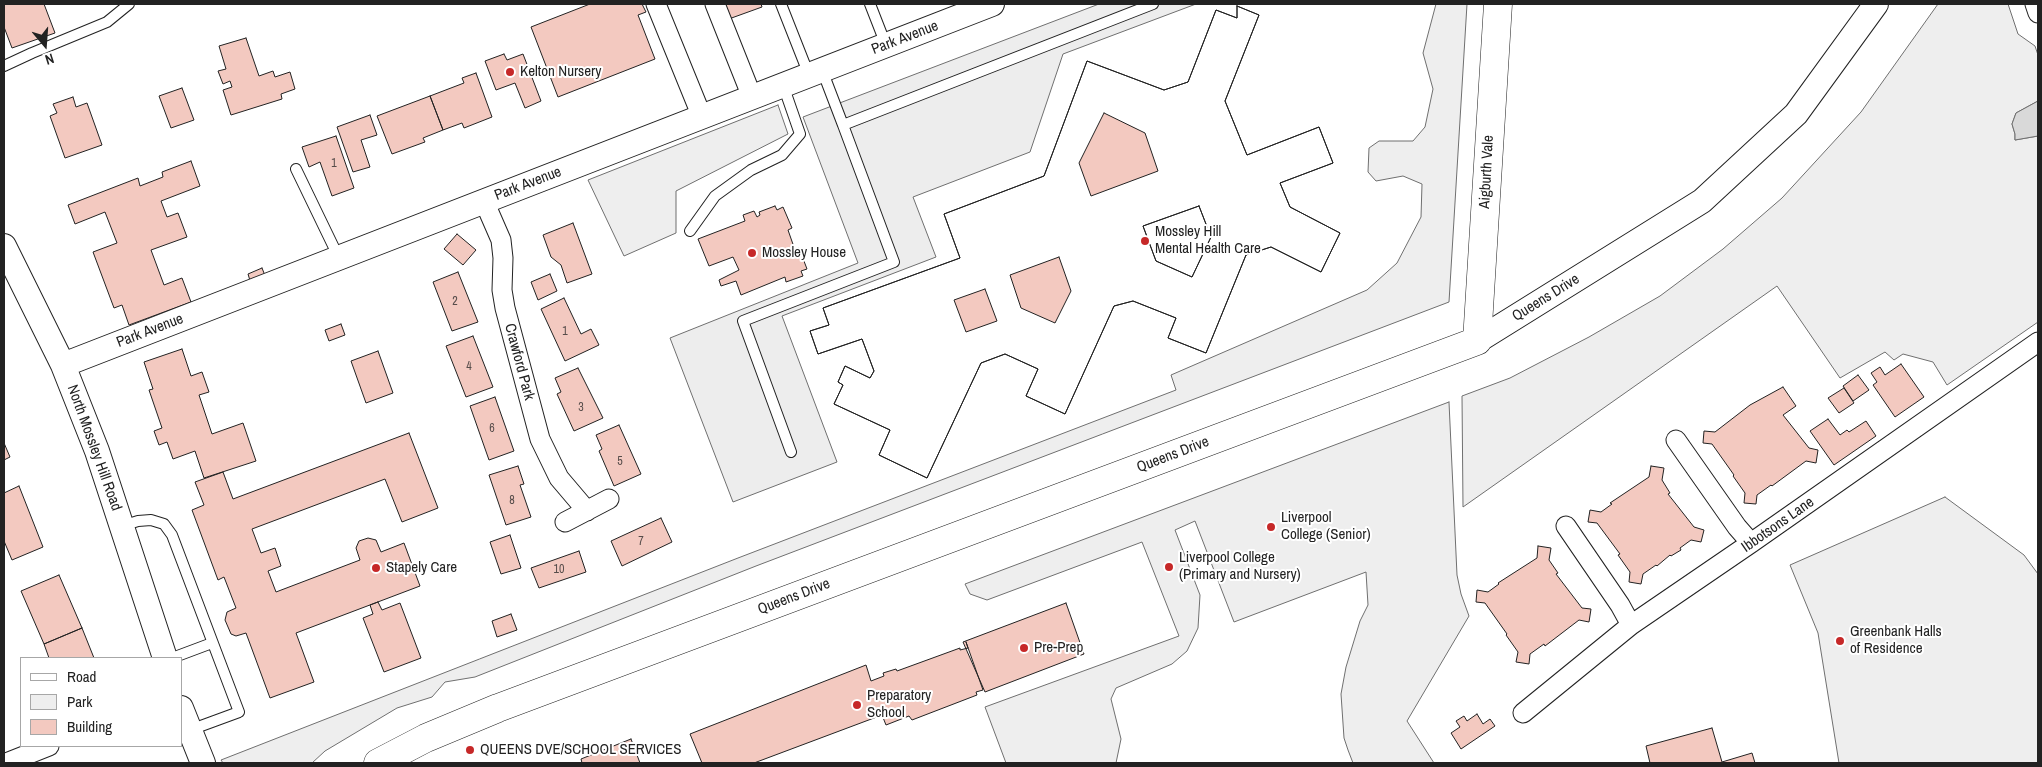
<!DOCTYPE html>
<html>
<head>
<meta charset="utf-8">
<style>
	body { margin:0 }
	#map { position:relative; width:2042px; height:767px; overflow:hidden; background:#fff; font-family:"Archivo Narrow",sans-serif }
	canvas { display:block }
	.frame { position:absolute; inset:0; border:5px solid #222; pointer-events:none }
	.legend { position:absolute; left:20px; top:657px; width:162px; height:90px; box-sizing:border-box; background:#fff; border:1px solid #a7a7a7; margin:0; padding:6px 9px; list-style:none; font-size:15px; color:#222 }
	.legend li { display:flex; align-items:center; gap:10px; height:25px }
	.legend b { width:25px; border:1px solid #a7a7a7 }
	.north { position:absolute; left:20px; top:20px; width:50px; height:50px; -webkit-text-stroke:4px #fff; paint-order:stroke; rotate:162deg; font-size:14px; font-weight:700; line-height:20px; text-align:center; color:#222 }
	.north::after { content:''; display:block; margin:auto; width:18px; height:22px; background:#222; clip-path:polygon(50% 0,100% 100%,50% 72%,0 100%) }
</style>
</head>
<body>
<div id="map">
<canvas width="2042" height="767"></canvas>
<div class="frame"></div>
<ul class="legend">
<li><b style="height:6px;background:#fff"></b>Road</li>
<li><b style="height:14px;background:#eee"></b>Park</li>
<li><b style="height:14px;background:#f3c9c0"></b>Building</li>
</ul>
<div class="north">N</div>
</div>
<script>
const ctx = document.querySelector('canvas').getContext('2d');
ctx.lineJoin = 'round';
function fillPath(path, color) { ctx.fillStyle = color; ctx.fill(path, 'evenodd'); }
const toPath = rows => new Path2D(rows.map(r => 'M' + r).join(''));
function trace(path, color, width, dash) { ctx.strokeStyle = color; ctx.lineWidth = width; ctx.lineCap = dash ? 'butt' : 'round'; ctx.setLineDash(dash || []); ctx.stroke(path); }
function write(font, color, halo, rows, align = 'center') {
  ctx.font = font + ' "Archivo Narrow",sans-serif'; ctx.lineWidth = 4; ctx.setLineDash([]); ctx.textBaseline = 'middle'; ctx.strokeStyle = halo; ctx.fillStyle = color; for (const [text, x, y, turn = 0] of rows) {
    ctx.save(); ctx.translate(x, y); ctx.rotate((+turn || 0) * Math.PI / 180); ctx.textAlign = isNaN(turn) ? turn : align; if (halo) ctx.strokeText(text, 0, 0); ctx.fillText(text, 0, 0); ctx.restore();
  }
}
const green = toPath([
	[1436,4,1467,4,1449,302,756,566,475,677,445,682,432,697,397,708,325,751,312,763,223,763,221,760,738,558,1176,390,1171,375,1367,290,1397,263,1421,217,1422,184,1403,176,1376,181,1368,172,1369,148,1379,141,1413,141,1425,127,1433,89,1423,53,1436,4],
	[1938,4,2008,4,2018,34,2035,46,2038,55,2038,101,2016,113,2012,124,2015,134,2015,140,2038,136,2038,322,1947,385,1933,362,1903,354,1894,360,1885,352,1840,378,1777,286,1463,507,1462,396,1510,378,1589,337,1660,296,1723,249,1782,198,1861,112,1938,4],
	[778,105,788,134,676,191,676,233,624,256,588,180,778,105],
	[1449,402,1457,575,1461,594,1469,616,1407,721,1434,763,1353,763,1348,750,1344,738,1341,694,1346,667,1360,621,1368,605,1366,572,1234,622,1195,521,1175,530,1200,595,1198,628,1187,651,1172,664,1116,688,1111,699,1121,739,1116,763,1006,763,985,707,1179,636,1142,542,987,600,970,594,965,584,1449,402],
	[1945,497,2024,555,2038,574,2038,763,1839,763,1818,633,1790,565,1945,497]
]);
const parking = toPath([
	[1099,4,1196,4,1063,54,1030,152,913,197,936,257,782,316,837,462,733,502,670,338,858,263,803,117,1099,4]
]);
const water = toPath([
	[2038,101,2038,136,2015,140,2015,134,2012,124,2016,113,2038,101]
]);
const building = toPath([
	[4,4,44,4,55,33,12,48,4,27,4,4],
	[590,4,642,4,646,12,638,15,655,59,558,97,531,27,590,4],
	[719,4,761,4,762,7,726,20,719,4],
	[1237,6,1259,15,1225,101,1247,155,1319,127,1333,163,1280,183,1290,207,1340,233,1321,272,1271,247,1246,255,1206,353,1168,338,1176,318,1133,301,1114,306,1065,414,1026,396,1038,369,1005,354,981,363,927,478,879,455,890,430,834,404,843,385,838,382,845,366,870,378,874,371,862,339,818,354,810,331,829,325,823,308,960,258,944,214,1044,176,1087,61,1164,90,1188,82,1216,10,1237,18,1237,6],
	[1104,113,1145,133,1158,171,1091,196,1079,163,1104,113],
	[1199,206,1211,237,1192,277,1156,261,1143,226,1199,206],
	[1059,257,1071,291,1055,323,1021,308,1010,275,1059,257],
	[985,289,997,321,966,332,954,300,985,289],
	[1237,6,1259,15,1225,101,1247,155,1319,127,1333,163,1280,183,1290,207,1340,233,1321,272,1271,247,1246,255,1206,353,1168,338,1176,318,1133,301,1114,306,1065,414,1026,396,1038,369,1005,354,981,363,927,478,879,455,890,430,834,404,843,385,838,382,845,366,870,378,874,371,862,339,818,354,810,331,829,325,823,308,960,258,944,214,1044,176,1087,61,1164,90,1188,82,1216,10,1237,18,1237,6],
	[246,38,259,76,273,71,275,77,290,72,295,89,281,94,282,99,231,115,223,90,232,87,230,81,223,84,218,71,226,69,219,46,246,38],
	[504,54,507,60,523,54,541,101,525,108,515,83,496,90,485,61,504,54],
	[476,73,492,117,464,128,462,123,443,130,430,96,464,83,462,78,476,73],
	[182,88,194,120,171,128,159,96,182,88],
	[430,96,443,130,423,138,425,142,392,154,377,116,430,96],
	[73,97,76,107,87,103,102,145,65,158,50,116,57,113,53,104,73,97],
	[370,115,377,135,361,140,370,167,353,172,337,127,370,115],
	[336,136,354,188,332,196,320,162,309,167,302,147,336,136],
	[191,161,200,186,161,201,167,217,178,213,187,237,151,250,164,285,182,278,191,302,129,325,122,305,114,308,93,252,117,243,105,212,75,224,68,205,138,178,140,186,163,177,162,172,191,161],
	[775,206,777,210,783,207,792,228,788,230,795,250,799,248,807,269,801,271,803,276,786,282,785,277,741,295,736,281,721,286,719,280,739,270,733,257,709,266,698,239,745,221,743,215,754,211,757,217,760,215,759,212,775,206],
	[1199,206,1211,237,1192,277,1156,261,1143,226,1199,206],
	[573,223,592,274,567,283,561,265,551,257,543,235,573,223],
	[457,234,476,250,463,265,444,249,457,234],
	[262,268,266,278,251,284,248,274,262,268],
	[458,272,478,322,452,331,433,282,458,272],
	[550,274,557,291,538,300,531,282,550,274],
	[564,298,581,334,591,329,599,345,565,361,541,309,564,298],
	[341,324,345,335,329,341,325,330,341,324],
	[473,336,493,387,466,397,446,346,473,336],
	[182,349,191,376,202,372,209,392,199,395,212,434,243,423,256,461,204,478,195,451,173,459,167,442,159,445,154,431,162,428,149,390,153,389,144,362,182,349],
	[378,351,393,393,366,403,351,361,378,351],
	[1901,364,1924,397,1895,417,1873,385,1877,382,1871,373,1880,367,1885,375,1901,364],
	[578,368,603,418,574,431,557,394,561,392,555,378,578,368],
	[1858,375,1869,390,1853,401,1843,386,1858,375],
	[1783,387,1796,406,1783,415,1809,448,1818,450,1816,463,1806,461,1772,486,1771,485,1757,495,1756,504,1744,503,1745,493,1733,476,1734,475,1712,444,1703,443,1704,431,1715,432,1750,405,1783,387],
	[1844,388,1854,403,1839,413,1828,398,1844,388],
	[495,397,514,451,489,460,470,406,495,397],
	[1828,419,1840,435,1847,430,1849,432,1866,421,1876,436,1834,465,1810,431,1828,419],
	[619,425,641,474,614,486,599,451,602,449,596,435,619,425],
	[409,433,438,508,402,522,385,479,252,529,261,553,275,548,281,566,268,571,276,592,360,560,356,548,359,541,368,538,376,540,381,552,404,543,420,586,296,633,314,682,270,698,246,633,236,636,231,634,225,620,227,612,236,608,224,577,218,580,192,510,204,505,195,482,223,472,233,499,409,433],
	[4,443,10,457,4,460,4,443],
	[518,466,524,484,520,485,531,517,506,525,489,475,518,466],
	[1651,466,1664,468,1662,480,1670,493,1668,494,1694,527,1704,530,1701,542,1691,540,1680,548,1681,550,1671,556,1670,555,1657,566,1656,565,1643,574,1641,584,1629,582,1630,572,1618,555,1620,554,1597,523,1588,522,1590,510,1601,512,1612,504,1610,503,1649,477,1651,466],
	[19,486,43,547,12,560,4,541,4,493,19,486],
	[661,518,672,542,622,566,611,541,661,518],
	[510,535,521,568,501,574,490,542,510,535],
	[1538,546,1551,548,1549,560,1558,573,1556,574,1582,608,1591,609,1589,622,1579,620,1545,646,1544,644,1530,654,1529,664,1516,662,1518,652,1506,635,1507,634,1485,603,1476,602,1477,590,1488,592,1499,584,1498,583,1537,558,1538,546],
	[579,551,586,572,539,588,531,568,579,551],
	[59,575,82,628,44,644,21,591,59,575],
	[378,602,382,610,400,603,421,658,384,672,363,618,373,614,370,605,378,602],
	[1066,603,1084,654,985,692,963,642,1066,603],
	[511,614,517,630,497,637,492,621,511,614],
	[82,628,94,658,49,658,44,644,82,628],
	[966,642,983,690,976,692,977,695,912,720,909,716,886,725,882,715,754,763,702,763,690,734,866,665,871,681,884,676,883,673,896,669,897,671,960,648,960,650,968,648,966,642],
	[1477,714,1483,724,1490,719,1495,726,1461,749,1451,733,1460,727,1456,721,1464,716,1467,721,1477,714],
	[1712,728,1722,762,1752,753,1755,763,1650,763,1646,746,1712,728],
	[631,739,640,763,582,763,581,759,631,739]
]);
const service = toPath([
	[781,4,809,75],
	[870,4,886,45],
	[4,66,32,53,107,22,129,4],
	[822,70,843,125,1153,4],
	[296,169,339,258],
	[690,231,715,196,751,170,782,155,800,134,783,85],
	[791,452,743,321,894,262,843,125],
	[122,526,138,521,151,520,164,524,172,535,239,712,190,730],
	[172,658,212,643]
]);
const minor = toPath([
	[656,4,702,117],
	[715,4,752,97],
	[2035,4,2038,13],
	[484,201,501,240,503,258,502,290,505,308,540,439,559,478,587,511],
	[1676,440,1737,527,1751,543],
	[565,522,609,499],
	[1566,526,1620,605,1631,625],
	[1523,713,1631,625,1751,543,2038,342],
	[6,763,49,746]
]);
const tertiary = toPath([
	[4,246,63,365,97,451,165,658],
	[1477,341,1702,201,1796,114,1876,4],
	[63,365,992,4],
	[181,708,203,763]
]);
const primary = toPath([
	[378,763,426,738,498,708,1477,341,1498,4]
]);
const markers = [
	[510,72,5,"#c62828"],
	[1145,241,5,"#c62828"],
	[752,253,5,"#c62828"],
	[1271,527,5,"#c62828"],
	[1169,567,5,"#c62828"],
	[376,568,5,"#c62828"],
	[1840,641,5,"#c62828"],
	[1024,648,5,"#c62828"],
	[857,705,5,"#c62828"],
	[470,750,5,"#c62828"]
];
const numberNames = [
	["1",334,164],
	["2",455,302],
	["1",565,332],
	["4",469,367],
	["3",581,408],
	["6",492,429],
	["5",620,462],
	["8",512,501],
	["7",641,542],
	["10",559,570]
];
const streetNames = [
	["Park Avenue",905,38,-21],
	["Aigburth Vale",1487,172,-87],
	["Park Avenue",528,184,-21],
	["Queens Drive",1546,298,-32],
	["Park Avenue",150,331,-21],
	["Crawford Park",519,362,75],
	["North Mossley Hill Road",94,448,70],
	["Queens Drive",1173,455,-21],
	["Ibbotsons Lane",1778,525,-35],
	["Queens Drive",794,597,-21]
];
const poiNames = [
	["Kelton Nursery",520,72],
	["Mossley Hill",1155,232],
	["Mental Health Care",1155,249],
	["Mossley House",762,253],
	["Liverpool",1281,518],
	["College (Senior)",1281,535],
	["Liverpool College",1179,558],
	["(Primary and Nursery)",1179,575],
	["Stapely Care",386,568],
	["Greenbank Halls",1850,632],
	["of Residence",1850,649],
	["Pre-Prep",1034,648],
	["Preparatory",867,696],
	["School",867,713],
	["QUEENS DVE/SCHOOL SERVICES",480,750]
];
fillPath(green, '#eee');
trace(green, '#6f6f6f', 1);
fillPath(parking, '#ededed');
trace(parking, '#6f6f6f', 1);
fillPath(water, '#d9d9d9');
trace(water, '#6f6f6f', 1);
fillPath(building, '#f3c9c0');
trace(building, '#222', 1);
trace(service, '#222', 12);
trace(minor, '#222', 21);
trace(tertiary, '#222', 26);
trace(primary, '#222', 29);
trace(service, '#fff', 10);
trace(minor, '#fff', 19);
trace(tertiary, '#fff', 24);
trace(primary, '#fff', 28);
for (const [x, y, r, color] of markers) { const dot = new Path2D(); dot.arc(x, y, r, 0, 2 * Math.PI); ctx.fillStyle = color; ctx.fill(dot); trace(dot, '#fff', 2); }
write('12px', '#564c4a', null, numberNames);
write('15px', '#222', '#fff', streetNames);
write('15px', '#222', '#fff', poiNames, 'left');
</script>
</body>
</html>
